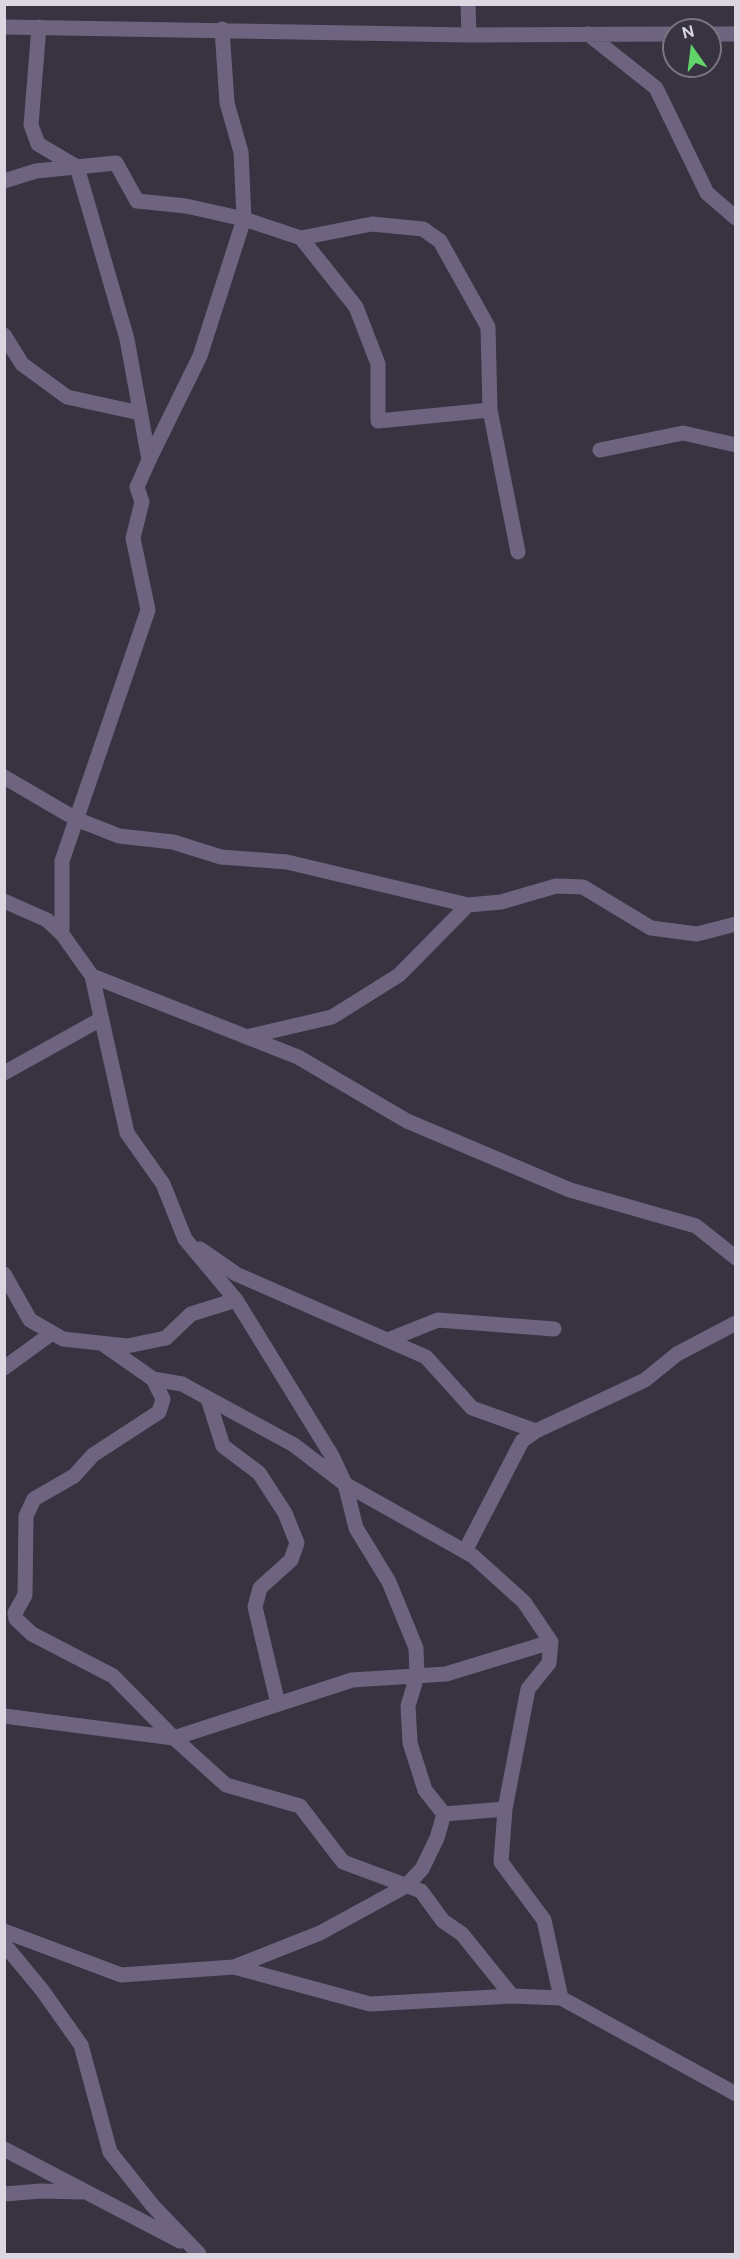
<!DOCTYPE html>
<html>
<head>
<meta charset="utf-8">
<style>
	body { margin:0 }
	#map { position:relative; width:740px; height:2259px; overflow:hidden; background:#383341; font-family:"DM Sans",sans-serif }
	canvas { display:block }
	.frame { position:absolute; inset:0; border:6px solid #dad7e1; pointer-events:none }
	.north { position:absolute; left:662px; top:18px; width:60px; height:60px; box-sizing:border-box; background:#383341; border:2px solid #797581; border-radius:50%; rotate:346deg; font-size:16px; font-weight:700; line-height:24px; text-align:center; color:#dad7e1 }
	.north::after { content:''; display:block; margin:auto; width:21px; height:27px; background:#61d46a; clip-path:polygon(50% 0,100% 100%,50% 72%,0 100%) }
</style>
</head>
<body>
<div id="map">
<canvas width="740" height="2259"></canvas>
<div class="frame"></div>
<div class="north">N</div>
</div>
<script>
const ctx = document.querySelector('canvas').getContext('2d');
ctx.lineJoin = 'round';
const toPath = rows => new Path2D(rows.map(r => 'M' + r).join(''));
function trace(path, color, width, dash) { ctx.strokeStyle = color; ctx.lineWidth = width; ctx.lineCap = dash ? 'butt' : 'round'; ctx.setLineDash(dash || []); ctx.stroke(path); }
const minor = toPath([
	[468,4,469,35],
	[4,27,469,35,674,34],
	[39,27,31,125,38,144,77,167,127,339,149,460,137,487,142,502,133,538,148,610,62,861,62,934],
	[588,34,656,88,707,193,736,218],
	[710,34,736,34],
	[4,181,36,171,116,163,137,201,186,206,244,219,301,238,372,224,423,229,440,241,488,327,490,410,518,552],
	[301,238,356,307,378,364,378,421,490,410],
	[4,335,22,364,67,397,140,413],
	[600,450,683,433,736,445],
	[149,460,200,356,244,219,241,152,227,103,222,29],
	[4,777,76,819,119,836,173,842,221,857,287,862,468,905,501,902,556,886,583,887,651,928,697,934,736,924],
	[4,901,47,920,62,934,92,976,298,1057,407,1121,570,1190,696,1226,736,1258],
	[92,976,127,1133,163,1184,185,1239,236,1300,332,1456,345,1484,356,1528,389,1582,416,1648,417,1676,408,1706,410,1743,425,1790,444,1814],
	[246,1037,332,1017,399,975,468,905],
	[4,1073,101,1019],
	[200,1249,236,1274,426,1357,472,1408,536,1431],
	[4,1274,30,1320,63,1339,127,1346,166,1338,191,1314,236,1300],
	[388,1340,438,1320,554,1329],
	[103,1344,153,1379,182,1384,294,1445,345,1484,473,1556,524,1602,551,1642,549,1663,528,1689,505,1809,501,1862,544,1920,561,1998],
	[4,1368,52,1333],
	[153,1379,163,1399,159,1412,93,1455,74,1476,34,1499,26,1516,25,1595,15,1613,16,1619,32,1634,113,1676,174,1738,226,1785,300,1806,343,1862,421,1891,443,1921,462,1934,512,1996],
	[208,1399,223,1446,259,1473,285,1513,297,1543,291,1560,260,1588,255,1607,278,1704],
	[465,1551,522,1441,536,1431,645,1380,677,1354,736,1323],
	[4,1716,174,1738,352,1680,446,1674,551,1642],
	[4,1931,121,1975,234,1967,320,1933,406,1886,422,1869,437,1838,444,1814,505,1809],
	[4,1944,42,1990,81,2045,110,2152,153,2206,199,2254],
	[234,1967,370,2004,512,1996,561,1998,736,2094],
	[4,2149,180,2241],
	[4,2194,41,2191,82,2192]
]);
trace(minor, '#6e6480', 15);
</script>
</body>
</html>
